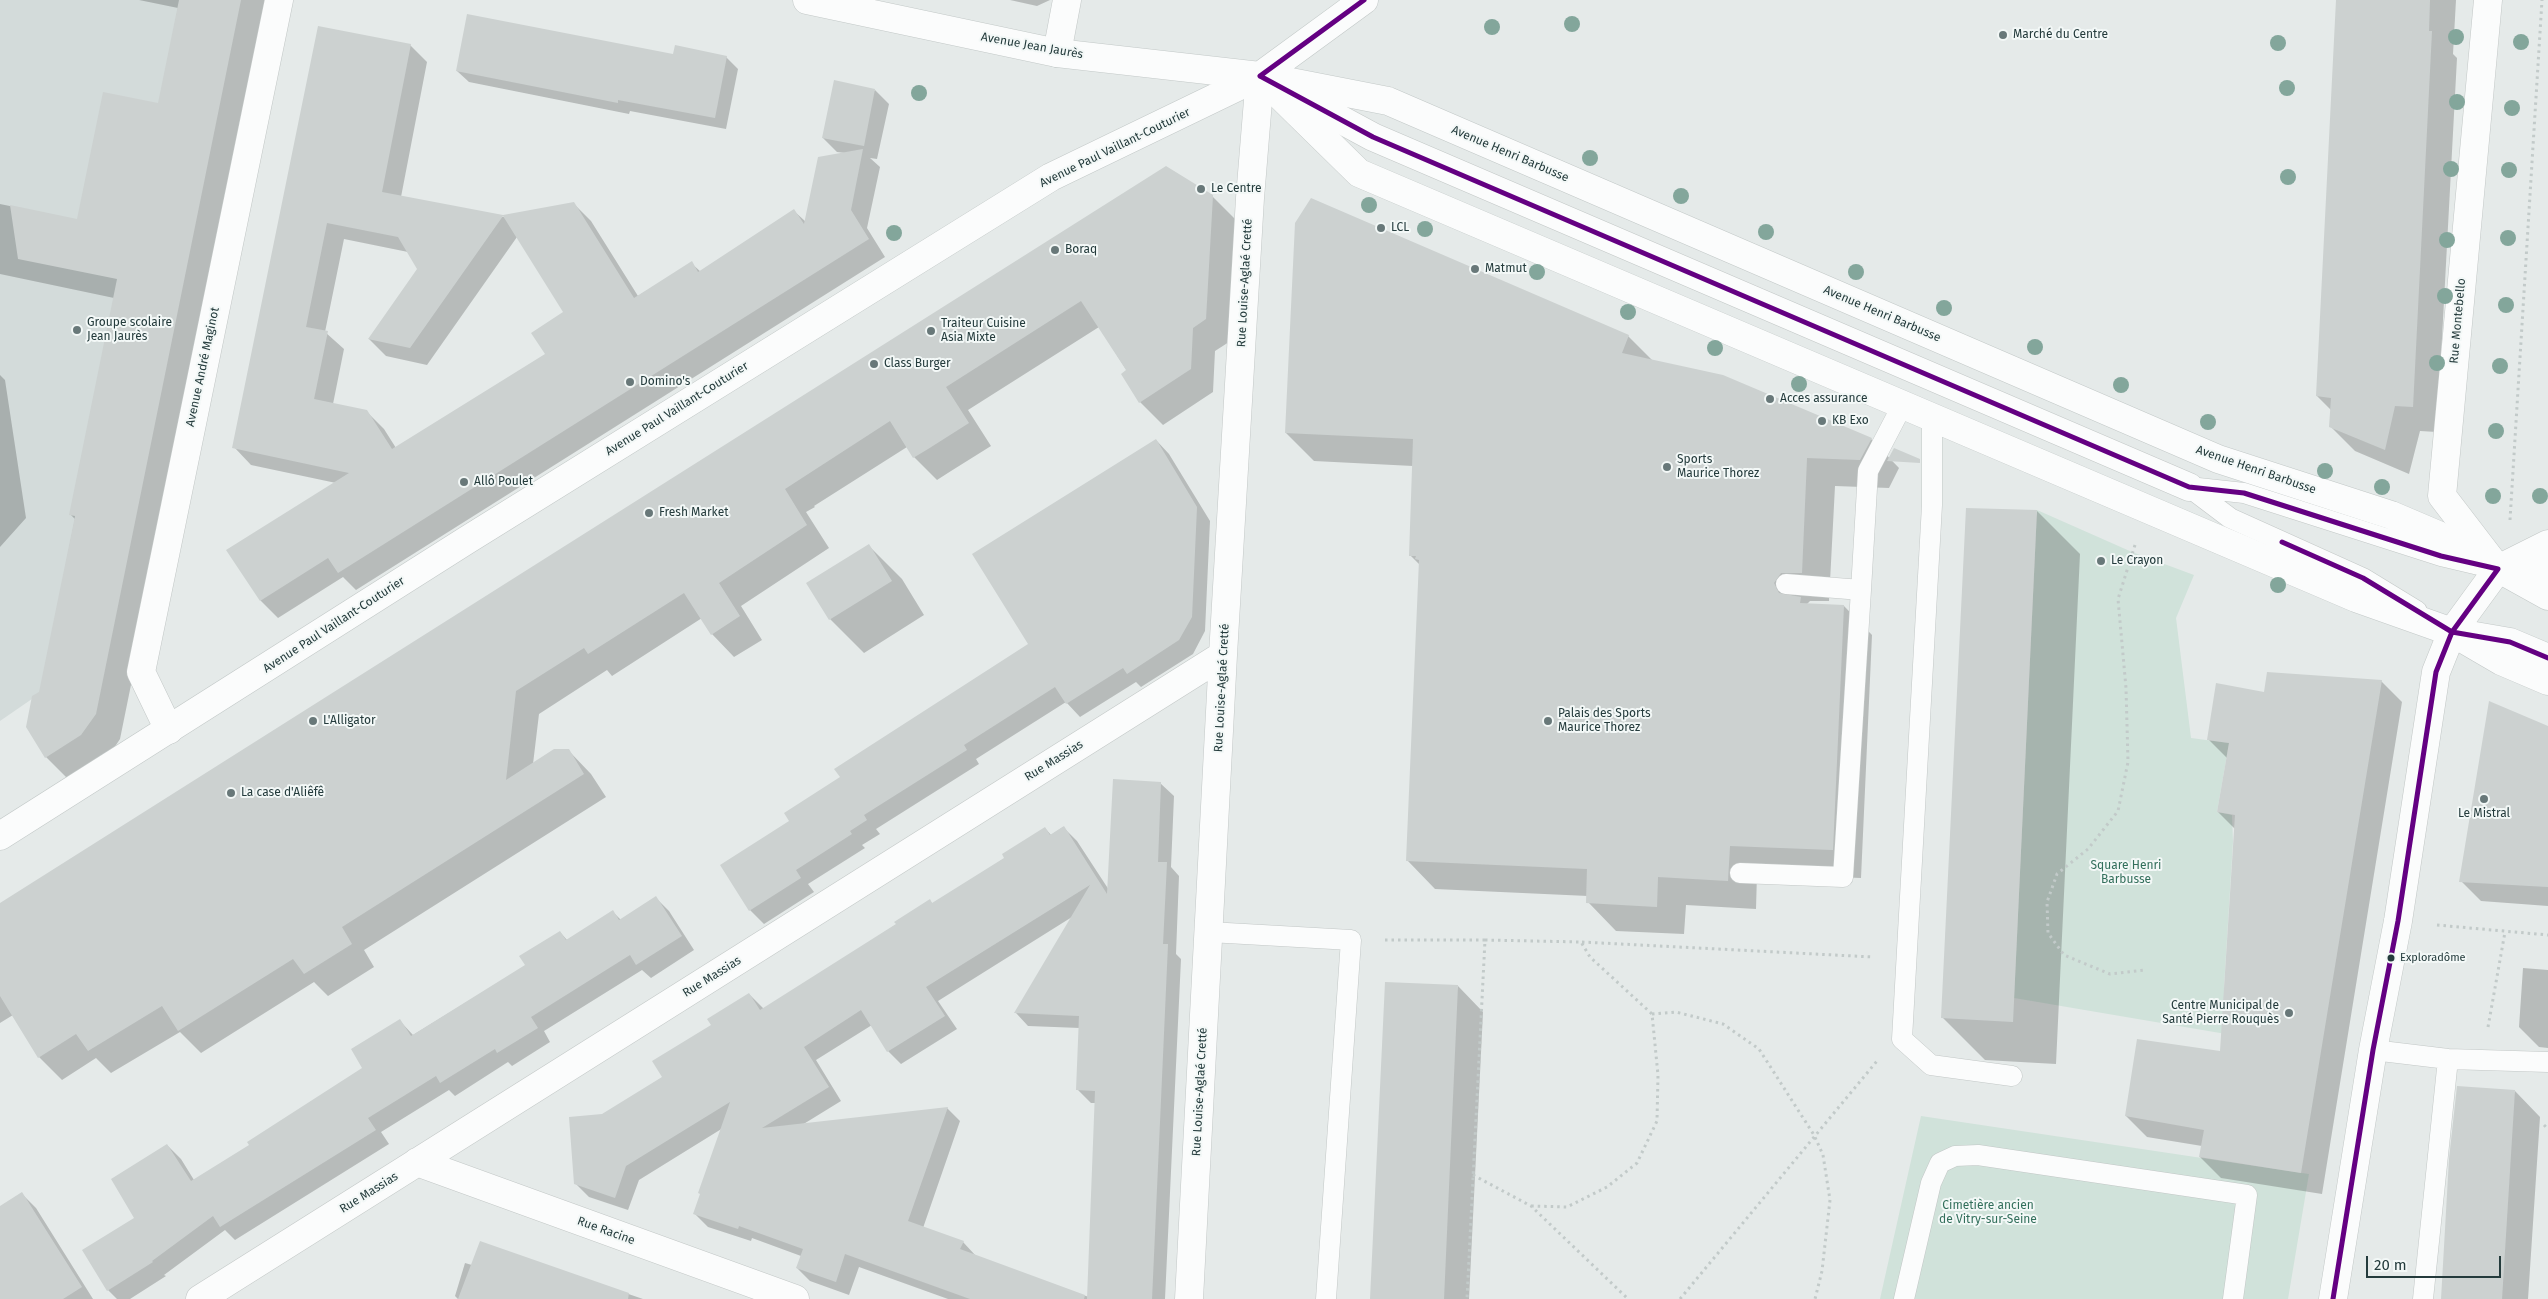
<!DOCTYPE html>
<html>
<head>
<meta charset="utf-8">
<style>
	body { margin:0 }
	#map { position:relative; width:2548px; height:1299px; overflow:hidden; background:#e5eae9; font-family:"Fira Sans",sans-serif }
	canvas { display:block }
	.scale { position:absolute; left:2366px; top:1256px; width:135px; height:22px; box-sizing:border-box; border:2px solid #243b3c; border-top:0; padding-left:6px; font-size:15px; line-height:18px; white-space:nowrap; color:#243b3c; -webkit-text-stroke:4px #f3f8f7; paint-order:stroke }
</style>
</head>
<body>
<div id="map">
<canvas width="2548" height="1299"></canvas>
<div class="scale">20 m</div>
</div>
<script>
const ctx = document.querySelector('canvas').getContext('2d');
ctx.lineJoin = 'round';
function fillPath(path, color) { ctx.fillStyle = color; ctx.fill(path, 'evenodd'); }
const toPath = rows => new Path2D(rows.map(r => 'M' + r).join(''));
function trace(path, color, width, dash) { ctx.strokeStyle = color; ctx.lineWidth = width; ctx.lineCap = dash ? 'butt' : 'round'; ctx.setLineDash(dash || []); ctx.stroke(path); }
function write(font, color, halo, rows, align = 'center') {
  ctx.font = font + ' "Fira Sans",sans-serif'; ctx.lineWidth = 4; ctx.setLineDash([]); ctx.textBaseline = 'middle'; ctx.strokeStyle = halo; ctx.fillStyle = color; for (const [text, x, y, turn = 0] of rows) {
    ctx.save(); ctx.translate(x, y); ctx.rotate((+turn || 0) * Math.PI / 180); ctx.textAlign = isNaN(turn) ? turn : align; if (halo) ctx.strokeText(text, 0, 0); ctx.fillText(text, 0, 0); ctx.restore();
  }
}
const built = toPath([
	[0,0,220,0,87,661,0,721]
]);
const green = toPath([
	[2037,510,2132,552,2194,575,2176,618,2191,738,2229,743,2217,812,2232,815,2233,842,2224,987,2226,1034,2014,998],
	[1921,1116,2309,1174,2288,1299,1880,1299]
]);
const shadow = toPath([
	[139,0,270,0,120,739,106,760,71,782,46,757,27,727,40,693,75,519,70,514,114,298,0,274,0,204,78,220,159,105,178,8],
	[1010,0,1050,0,1037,6],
	[2338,0,2456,0,2453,54,2457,58,2437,432,2420,431,2409,474,2355,451,2330,426,2331,410,2317,396],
	[319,27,410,45,427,62,401,197,503,217,574,204,591,221,638,296,691,263,701,272,794,211,806,222,845,153,837,152,823,138,875,90,889,104,877,159,870,158,880,167,867,228,885,257,356,590,343,577,278,618,261,601,228,551,336,483,251,465,234,447],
	[517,237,565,312,547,354,396,448,384,429,366,411,333,404,344,349,325,332,344,239,408,252,418,269,369,339,386,356,427,365],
	[674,56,726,57,738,69,726,129,630,111,629,114,469,82,457,71],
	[1212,196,1235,219,1229,342,1215,351,1213,392,1163,425,1140,402,1127,371,1099,327,968,410,991,446,951,471,937,480,914,457,907,447,814,506,815,507,806,512,829,548,741,606,762,640,734,657,712,634,702,618,612,676,607,670,539,714,533,764,568,750,591,774,606,797,364,950,374,967,328,996,314,982,201,1053,180,1032,111,1073,96,1058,62,1080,39,1057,13,1015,0,1023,0,905],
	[1628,336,1653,361,1871,439,1899,468,1889,488,1835,486,1829,601,1810,601,1807,604,1844,606,1872,635,1861,878,1757,874,1756,909,1686,905,1684,934,1616,931,1588,902,1588,896,1435,889,1407,860,1420,565,1410,555,1413,466,1314,461,1286,433],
	[0,375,5,380,26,518,0,547],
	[1156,440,1169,454,1210,521,1205,631,1193,654,1141,687,1136,682,1080,717,1066,702,976,759,979,764,876,829,880,834,862,845,865,848,808,884,814,892,764,924,750,910,722,865,791,821,841,777,1030,644],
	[2037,511,2080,554,2056,1064,1985,1060,1942,1017],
	[869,546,902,579,924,615,864,653,830,619],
	[2381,681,2402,702,2322,1194,2221,1178,2200,1157,2202,1146,2147,1137,2126,1116,2221,1053,2235,829,2218,812,2228,759,2208,739,2265,693],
	[2548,728,2548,906,2481,901,2461,881],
	[1160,783,1174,796,1171,867,1179,876,1176,954,1181,959,1165,1299,1077,1299,1077,1293,1089,1297,1096,1103,1091,1103,1078,1090,1080,1028,1028,1026,1016,1013,1072,917,938,1001,957,1029,901,1064,888,1051,872,1025,816,1060,841,1101,802,1125,947,1108,960,1121,923,1228,963,1242,976,1256,1032,1299,948,1299,859,1267,849,1295,810,1281,797,1268,801,1256,752,1238,751,1241,708,1227,695,1214,723,1128,639,1180,628,1210,589,1197,576,1184,602,1116,663,1077,712,1025,749,994,764,1009,897,924,930,901,933,904,1005,858,1045,828,1051,835,1063,827,1077,841,1109,890],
	[656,898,669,911,694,950,651,978,642,970,544,1031,550,1042,512,1066,508,1062,455,1096,449,1090,381,1132,389,1144,235,1240,225,1230,164,1275,166,1276,130,1299,117,1299,108,1290,167,1145,181,1159,194,1180,250,1146,364,1068,400,1021,413,1035,527,965,560,932,567,940,613,912,621,920],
	[2523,968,2548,970,2548,1048,2539,1047,2519,1027],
	[1458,986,1483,1012,1469,1299,1371,1299],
	[2515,1091,2540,1117,2528,1299,2442,1299],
	[22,1194,36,1208,93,1299,0,1299,0,1208],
	[480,1243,643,1299,458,1299,455,1296,465,1263,472,1265]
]);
const building = toPath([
	[179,0,241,0,96,714,81,735,45,758,26,727,32,696,39,692,75,516,69,515,117,279,18,259,10,205,77,219,103,92,158,103],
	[2336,0,2430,0,2429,31,2432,31,2413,407,2395,406,2385,450,2329,427,2331,398,2316,396],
	[467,14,673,54,675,45,727,56,715,118,618,100,618,103,456,71],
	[318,26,411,44,382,192,503,215,574,202,634,298,692,261,698,272,794,209,804,224,818,157,863,149,851,210,869,239,338,573,328,558,260,601,226,550,349,473,232,448],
	[503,216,563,312,531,333,545,354,392,449,367,410,314,399,328,331,306,327,327,223,398,237,417,269,368,339,410,348],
	[834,80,875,89,864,146,822,138],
	[1166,166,1213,195,1206,319,1193,328,1191,369,1139,403,1121,374,1126,370,1081,301,946,387,969,423,928,449,913,458,890,421,785,489,807,525,719,583,740,616,711,635,684,593,588,654,584,648,516,691,506,780,554,749,569,749,584,774,342,927,352,944,304,974,293,959,178,1031,162,1006,88,1051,76,1034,38,1058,0,996,0,903],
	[1311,198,1629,335,1622,353,1723,375,1872,438,1860,460,1807,458,1802,573,1781,573,1774,583,1779,593,1801,597,1800,603,1844,605,1833,850,1730,846,1728,881,1658,877,1657,907,1586,903,1587,869,1406,861,1419,560,1415,559,1416,556,1409,556,1413,439,1285,433,1295,223],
	[1156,439,1197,507,1192,617,1179,640,1127,674,1123,668,1066,704,1055,687,964,745,967,750,864,815,867,820,850,831,852,834,796,870,801,878,749,911,720,865,789,821,784,813,840,777,834,769,1028,644,972,554],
	[1894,448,1920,459,1920,463,1887,461],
	[1966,508,2037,510,2013,1022,1941,1018],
	[869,544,892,581,829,620,806,583],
	[2267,672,2382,680,2301,1173,2199,1157,2204,1130,2125,1116,2137,1039,2220,1051,2235,815,2217,812,2229,743,2207,740,2216,683,2264,692],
	[2489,701,2548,726,2548,887,2459,882],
	[1113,779,1161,782,1158,862,1167,862,1163,944,1168,944,1152,1299,1087,1299,1095,1091,1076,1090,1079,1016,1014,1013,1090,885,926,987,945,1016,887,1052,861,1010,804,1047,829,1087,762,1128,948,1107,908,1221,964,1241,960,1249,1085,1295,1084,1299,970,1299,845,1254,836,1282,796,1268,803,1249,739,1226,738,1229,693,1214,700,1194,698,1193,730,1102,626,1166,615,1198,574,1184,569,1117,602,1114,662,1077,652,1061,711,1025,707,1019,749,993,760,1010,896,924,894,922,930,899,932,903,1004,858,1002,854,1045,827,1050,835,1064,826,1107,894],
	[656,896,682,936,636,965,630,955,531,1017,538,1028,497,1053,495,1049,440,1083,436,1076,368,1118,376,1130,220,1227,213,1216,152,1261,153,1262,107,1291,82,1250,134,1218,111,1179,167,1144,191,1181,249,1145,247,1142,362,1068,351,1049,400,1019,411,1036,525,965,519,956,560,931,566,940,613,910,619,920],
	[1385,982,1458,985,1444,1299,1370,1299],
	[2457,1086,2515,1090,2502,1299,2441,1299,2449,1159],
	[22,1192,82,1287,63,1299,0,1299,0,1206],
	[480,1241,629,1293,628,1299,458,1299]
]);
const path = toPath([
	[2510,520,2542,0],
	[2135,545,2118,599,2126,688,2128,762,2118,811,2088,849,2057,874,2047,902,2048,933,2064,955,2110,974,2145,970],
	[2437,925,2548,935],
	[1385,940,1485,940,1467,1299],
	[1485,940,1581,942,1590,957,1652,1014,1658,1075,1657,1121,1637,1163,1607,1187,1567,1207,1531,1206],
	[1582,942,1873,957],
	[1652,1014,1676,1012,1723,1024,1759,1049,1814,1135,1823,1155,1830,1200,1822,1271,1815,1299],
	[2488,1027,2505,932],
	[2544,1125,2548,1129],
	[1473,1175,1531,1206,1628,1299],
	[1680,1299,1877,1061]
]);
const service = toPath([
	[1932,416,1932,505,1902,1039,1931,1065,2012,1076],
	[2189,487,2244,493,2441,556,2479,565],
	[2189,487,2230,518,2363,578,2417,611],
	[1786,584,1861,590,1868,471,1903,404],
	[1740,873,1843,877,1861,590],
	[1209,932,1351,940,1326,1299],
	[2373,1050,2448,1059,2548,1062],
	[1904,1299,1931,1183,1940,1163,1955,1156,1978,1155,2247,1195,2233,1299],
	[2423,1299,2448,1059]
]);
const minor = toPath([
	[2488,0,2442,496,2498,569],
	[1057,53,1067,0],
	[2500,569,2548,573],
	[2453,633,2501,661,2548,681],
	[169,730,141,672,279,0],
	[417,1162,795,1299],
	[200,1299,1223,655],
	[1189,1299,1223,655,1250,198,1260,76,1373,137,2189,487],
	[2333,1299,2373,1050,2398,921,2436,672,2452,632,2498,569,2548,544]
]);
const secondary = toPath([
	[807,0,1057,53,1260,76,1388,101,2218,459,2391,515,2438,535,2548,596],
	[1260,76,1359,173,2356,598,2452,632,2510,642,2548,658],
	[0,836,467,540,1051,177,1260,76,1364,0]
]);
const bus1 = toPath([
	[1260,76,1373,137,2189,487,2244,493,2441,556,2498,569,2452,632,2436,672,2398,921,2373,1050,2333,1299],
	[1260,76,1364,0],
	[2282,542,2363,578,2452,632,2510,642,2548,658]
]);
const trees = [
	[1572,24],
	[1492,27],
	[2456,37],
	[2521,42],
	[2278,43],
	[2287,88],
	[919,93],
	[2457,102],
	[2512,108],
	[1590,158],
	[2451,169],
	[2509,170],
	[2288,177],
	[1681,196],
	[1369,205],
	[1425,229],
	[1766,232],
	[894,233],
	[2508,238],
	[2447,240],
	[1537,272],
	[1856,272],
	[2445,296],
	[2506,305],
	[1944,308],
	[1628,312],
	[2035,347],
	[1715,348],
	[2437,363],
	[2500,366],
	[1799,384],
	[2121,385],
	[2208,422],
	[2496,431],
	[2325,471],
	[2382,487],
	[2493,496],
	[2540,496],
	[2278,585]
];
const markers = [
	[2003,35,5,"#687879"],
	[1201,189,5,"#687879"],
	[1381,228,5,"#687879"],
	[1055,250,5,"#687879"],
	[1475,269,5,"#687879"],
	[77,330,5,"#687879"],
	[931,331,5,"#687879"],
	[874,364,5,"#687879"],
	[630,382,5,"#687879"],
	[1770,399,5,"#687879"],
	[1822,421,5,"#687879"],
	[1667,467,5,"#687879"],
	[464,482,5,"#687879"],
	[649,513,5,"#687879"],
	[2101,561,5,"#687879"],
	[313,721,5,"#687879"],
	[1548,721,5,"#687879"],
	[231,793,5,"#687879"],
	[2484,799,5,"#687879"],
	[2391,958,4.5,"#243b3c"],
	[2289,1013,5,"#687879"]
];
const busNames = [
	["Exploradôme",2400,958]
];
const poiNames = [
	["Marché du Centre",2013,35],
	["Le Centre",1211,189],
	["LCL",1391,228],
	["Boraq",1065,250],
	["Matmut",1485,269],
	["Groupe scolaire",87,323],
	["Jean Jaurès",87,337],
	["Traiteur Cuisine",941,324],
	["Asia Mixte",941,338],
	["Class Burger",884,364],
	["Domino's",640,382],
	["Acces assurance",1780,399],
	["KB Exo",1832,421],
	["Sports",1677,460],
	["Maurice Thorez",1677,474],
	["Allô Poulet",474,482],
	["Fresh Market",659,513],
	["Le Crayon",2111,561],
	["Palais des Sports",1558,714],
	["Maurice Thorez",1558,728],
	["L'Alligator",323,721],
	["La case d'Aliêfê",241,793],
	["Le Mistral",2484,814,"center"],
	["Centre Municipal de",2279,1006,"right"],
	["Santé Pierre Rouquès",2279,1020,"right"]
];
const streetNames = [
	["Avenue Jean Jaurès",1032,46,10],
	["Avenue Paul Vaillant-Couturier",1115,148,-26],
	["Avenue Henri Barbusse",1510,154,23],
	["Rue Louise-Aglaé Cretté",1245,283,-87],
	["Avenue Henri Barbusse",1882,314,23],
	["Rue Montebello",2458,321,-85],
	["Avenue André Maginot",203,367,-78],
	["Avenue Paul Vaillant-Couturier",677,409,-32],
	["Avenue Henri Barbusse",2256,470,19],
	["Avenue Paul Vaillant-Couturier",334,625,-33],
	["Rue Louise-Aglaé Cretté",1222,688,-87],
	["Rue Massias",1054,761,-32],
	["Rue Massias",712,977,-32],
	["Rue Louise-Aglaé Cretté",1200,1092,-87],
	["Rue Massias",369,1193,-32],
	["Rue Racine",606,1231,20]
];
const parkNames = [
	["Square Henri",2126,866],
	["Barbusse",2126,880],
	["Cimetière ancien",1988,1206],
	["de Vitry-sur-Seine",1988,1220]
];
fillPath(built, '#d3dbda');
fillPath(green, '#d0e2da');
fillPath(shadow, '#0003');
fillPath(building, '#ccd1d0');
trace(service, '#c2c7c6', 21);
trace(minor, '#c2c7c6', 29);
trace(secondary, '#c2c8c7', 29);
trace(path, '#c2cac9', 3, [2.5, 4]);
trace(service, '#fbfcfc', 20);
trace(minor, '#fbfcfc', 28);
trace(secondary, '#fbfcfc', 28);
trace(bus1, '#640082', 5);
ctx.fillStyle = '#83a69b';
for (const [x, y] of trees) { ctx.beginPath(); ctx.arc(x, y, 8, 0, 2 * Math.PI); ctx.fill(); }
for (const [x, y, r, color] of markers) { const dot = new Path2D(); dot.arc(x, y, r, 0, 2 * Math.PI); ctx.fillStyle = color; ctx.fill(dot); trace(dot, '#f3f8f7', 2); }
write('11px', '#243b3c', '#f3f8f7', busNames, 'left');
write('12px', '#243b3c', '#f3f8f7', poiNames, 'left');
write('12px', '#243b3c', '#f3f8f7', streetNames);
write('12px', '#326f5b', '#f3f8f7', parkNames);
</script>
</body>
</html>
